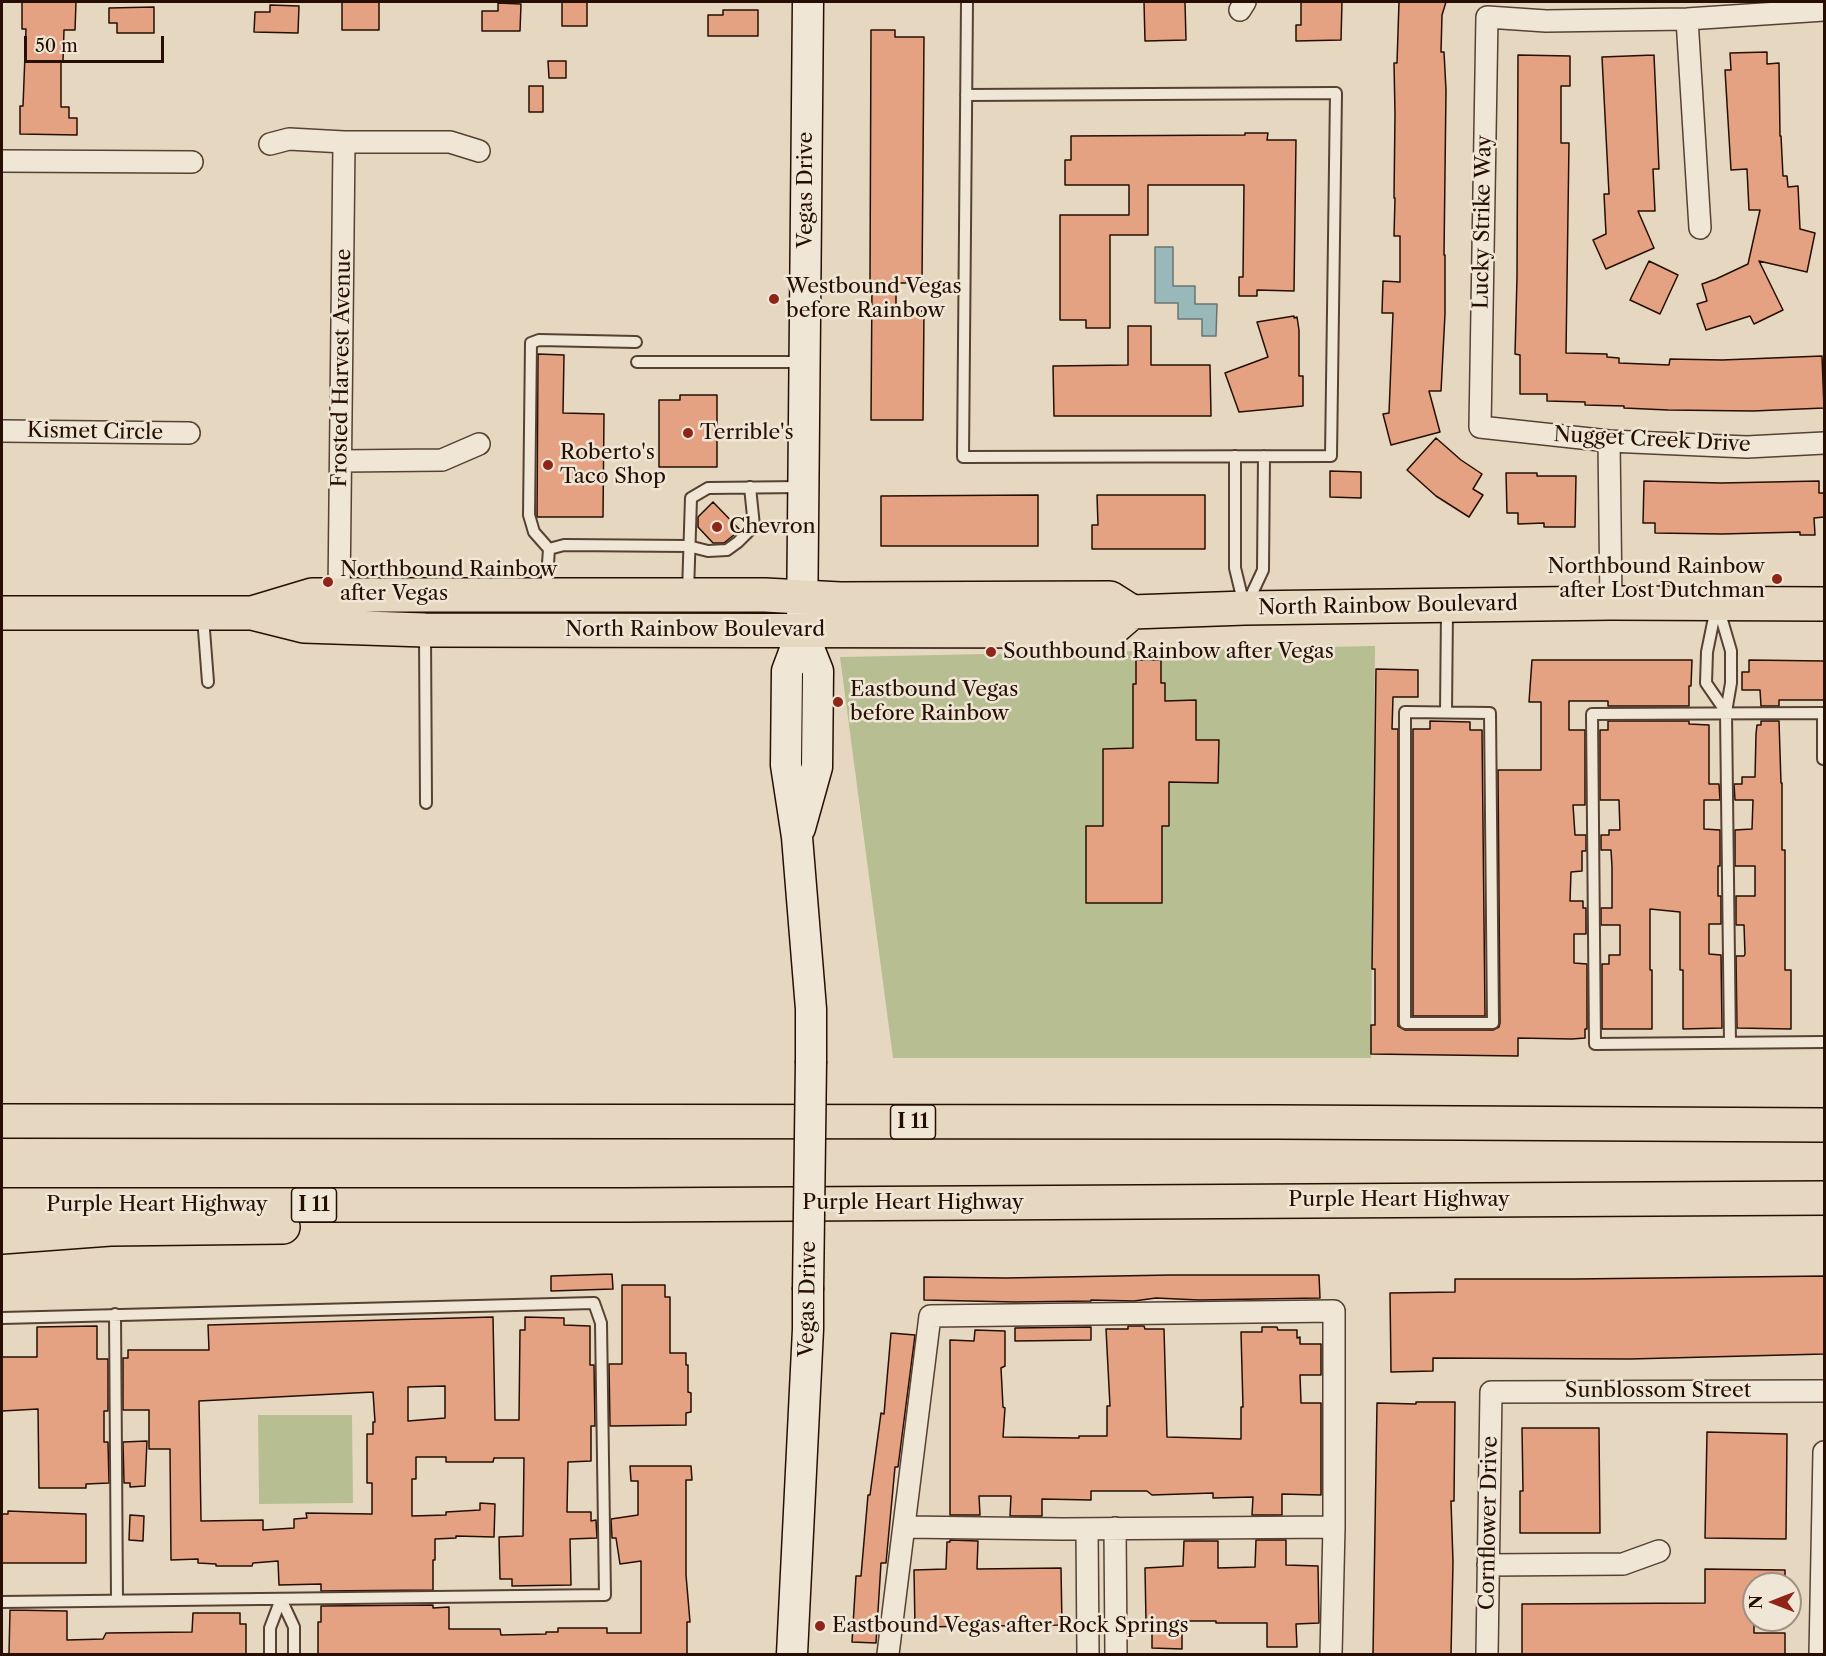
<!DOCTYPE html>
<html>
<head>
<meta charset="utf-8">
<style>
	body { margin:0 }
	#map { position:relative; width:1826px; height:1656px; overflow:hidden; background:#e6d8c0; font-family:"Libre Caslon Text",serif }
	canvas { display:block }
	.frame { position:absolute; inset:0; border:3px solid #260f02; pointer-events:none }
	.north { position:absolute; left:1742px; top:1572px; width:60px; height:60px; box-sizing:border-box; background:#efe6d6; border:2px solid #9f9081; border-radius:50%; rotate:270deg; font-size:16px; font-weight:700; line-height:24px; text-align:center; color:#260f02 }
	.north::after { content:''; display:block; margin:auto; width:21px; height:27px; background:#8f2418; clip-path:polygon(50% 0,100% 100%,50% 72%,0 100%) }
	.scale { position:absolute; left:24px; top:36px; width:140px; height:27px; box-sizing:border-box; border:3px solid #260f02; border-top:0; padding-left:8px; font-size:18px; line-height:21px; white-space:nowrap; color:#260f02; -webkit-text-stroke:4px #efe6d6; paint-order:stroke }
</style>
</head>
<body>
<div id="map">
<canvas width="1826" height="1656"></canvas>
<div class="frame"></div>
<div class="north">N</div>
<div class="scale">50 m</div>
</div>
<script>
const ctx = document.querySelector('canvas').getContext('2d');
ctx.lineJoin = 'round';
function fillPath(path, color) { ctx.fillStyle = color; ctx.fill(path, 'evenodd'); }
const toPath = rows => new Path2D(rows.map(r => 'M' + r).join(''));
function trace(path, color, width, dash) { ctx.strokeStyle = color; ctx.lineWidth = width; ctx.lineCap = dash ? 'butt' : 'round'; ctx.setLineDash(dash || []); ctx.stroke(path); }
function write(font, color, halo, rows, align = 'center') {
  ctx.font = font + ' "Libre Caslon Text",serif'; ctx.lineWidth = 5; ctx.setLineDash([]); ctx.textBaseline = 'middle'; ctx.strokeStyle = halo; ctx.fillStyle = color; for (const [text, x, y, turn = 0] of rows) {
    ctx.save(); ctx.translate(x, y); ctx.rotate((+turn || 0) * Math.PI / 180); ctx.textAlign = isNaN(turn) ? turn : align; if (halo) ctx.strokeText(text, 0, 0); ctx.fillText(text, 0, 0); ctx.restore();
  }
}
const green = toPath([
	[1375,646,1371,1058,893,1058,840,657],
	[258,1415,352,1415,353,1503,259,1504]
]);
const water = toPath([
	[1155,247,1173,247,1173,286,1195,286,1195,304,1217,304,1216,336,1202,336,1202,319,1178,319,1178,303,1155,303,1155,247]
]);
const building = toPath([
	[22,2,76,2,75,30,64,30,63,61,61,61,61,107,69,107,69,118,77,118,77,135,20,134,20,106,23,106,26,29,22,29,22,2],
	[342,2,379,2,379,30,342,30,342,2],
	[562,2,587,2,587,26,562,26,562,2],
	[1144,2,1185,2,1186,40,1145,41,1144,2],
	[1301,2,1342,2,1341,40,1296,41,1296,25,1301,25,1301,2],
	[1399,2,1446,2,1442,15,1441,52,1444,52,1446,90,1444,255,1445,255,1445,314,1441,391,1429,391,1440,432,1391,445,1383,414,1389,413,1393,313,1382,313,1383,281,1400,282,1400,236,1394,236,1395,198,1394,198,1395,114,1394,63,1397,63,1399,2],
	[498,3,521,4,520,31,482,31,482,11,498,11,498,3],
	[270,5,299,6,298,33,254,32,255,12,270,12,270,5],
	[154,7,154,33,117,33,117,23,109,23,109,8,154,7],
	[723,10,758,10,758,36,708,36,708,15,723,15,723,10],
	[871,30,895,30,895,37,924,37,922,283,896,283,896,311,924,311,923,420,871,420,872,282,870,282,871,30],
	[1767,52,1767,64,1779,63,1780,136,1781,136,1783,176,1787,176,1788,187,1798,186,1800,229,1815,233,1807,272,1759,261,1783,310,1754,324,1750,316,1706,330,1697,304,1707,301,1702,284,1716,279,1748,264,1760,210,1749,210,1747,169,1731,170,1725,70,1731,70,1730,53,1767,52],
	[1518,55,1570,56,1570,86,1561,86,1561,143,1569,143,1566,353,1607,354,1607,357,1619,358,1619,363,1669,365,1670,359,1722,360,1822,356,1824,408,1753,411,1668,410,1624,408,1624,406,1585,405,1585,402,1547,401,1547,394,1520,394,1520,355,1515,354,1517,277,1518,55],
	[1654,55,1659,169,1653,169,1655,211,1638,211,1654,248,1606,269,1593,240,1606,234,1604,194,1609,194,1602,57,1654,55],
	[548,61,566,61,566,78,549,78,548,61],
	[529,86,543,86,543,112,529,112,529,86],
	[1245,133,1268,133,1267,140,1296,140,1294,291,1257,290,1257,296,1239,296,1239,277,1243,277,1244,185,1148,185,1148,235,1110,235,1110,328,1086,328,1086,320,1060,320,1060,215,1129,215,1129,185,1065,185,1065,160,1071,160,1071,136,1245,135,1245,133],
	[1649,261,1678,275,1660,314,1630,300,1649,261],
	[1294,316,1294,318,1297,317,1299,330,1299,376,1303,376,1303,406,1239,412,1225,373,1268,357,1257,322,1294,316],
	[1128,326,1151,326,1151,365,1210,365,1211,416,1054,416,1053,366,1128,365,1128,326],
	[538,354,564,355,563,413,604,414,603,517,537,517,538,354],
	[680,395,717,395,717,467,659,467,659,400,680,400,680,395],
	[1436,438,1461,460,1482,474,1473,489,1483,495,1469,517,1436,496,1407,470,1436,438],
	[1330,471,1361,472,1361,498,1330,497,1330,471],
	[1506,473,1537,473,1537,476,1576,476,1575,527,1544,527,1544,523,1518,524,1518,513,1507,513,1506,473],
	[1644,481,1721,483,1819,481,1819,493,1824,493,1824,517,1814,518,1815,535,1800,535,1800,532,1722,534,1655,533,1655,523,1643,523,1644,481],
	[1038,495,1038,546,881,546,881,496,1038,495],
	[1097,495,1205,495,1205,549,1092,549,1092,525,1098,525,1097,495],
	[713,502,740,530,724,543,713,543,698,527,698,517,713,502],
	[1136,660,1161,660,1161,683,1165,683,1165,701,1196,700,1196,740,1219,740,1218,783,1169,782,1169,826,1162,826,1162,903,1086,903,1086,826,1103,826,1103,749,1133,748,1133,684,1136,684,1136,660],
	[1532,660,1692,660,1691,686,1689,686,1689,706,1608,706,1608,701,1569,701,1569,730,1585,730,1585,805,1573,805,1575,835,1586,835,1586,851,1582,851,1582,871,1571,872,1570,901,1583,901,1583,908,1586,908,1586,934,1574,934,1574,963,1587,964,1587,1029,1585,1029,1585,1038,1572,1039,1518,1038,1518,1056,1371,1054,1371,1025,1375,1025,1375,969,1372,969,1376,669,1418,670,1418,697,1393,697,1392,729,1398,729,1398,1026,1405,1030,1493,1030,1499,1027,1500,1023,1498,770,1541,770,1541,702,1529,702,1532,660],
	[1749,660,1824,661,1824,700,1779,700,1779,706,1761,706,1760,690,1742,690,1742,672,1749,672,1749,660],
	[1430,721,1470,722,1470,730,1482,730,1485,1016,1413,1016,1413,729,1430,729,1430,721],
	[1608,721,1689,721,1689,724,1709,725,1709,784,1719,784,1720,800,1704,800,1704,829,1720,830,1720,866,1718,866,1718,896,1721,896,1721,924,1709,924,1709,954,1721,955,1722,1028,1683,1029,1683,970,1680,970,1680,912,1650,909,1650,970,1652,970,1652,1029,1602,1029,1602,964,1609,964,1609,955,1620,955,1620,925,1601,925,1601,908,1612,908,1612,867,1611,850,1601,850,1601,835,1609,835,1609,830,1620,830,1619,800,1600,800,1600,730,1608,730,1608,721],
	[1761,721,1779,721,1781,783,1782,783,1782,850,1785,850,1785,970,1791,970,1791,1029,1737,1028,1736,956,1744,956,1745,954,1744,925,1736,925,1736,896,1755,896,1755,866,1735,866,1735,830,1752,829,1753,800,1735,800,1734,784,1742,784,1742,777,1755,777,1756,734,1757,725,1761,725,1761,721],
	[612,1274,613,1289,551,1291,551,1276,612,1274],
	[1171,1275,1319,1275,1320,1298,1199,1300,1156,1298,1134,1301,1091,1300,1091,1301,1015,1302,924,1300,924,1277,1006,1278,1171,1275],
	[1824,1276,1824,1354,1630,1359,1433,1358,1433,1371,1391,1372,1390,1293,1455,1292,1455,1279,1574,1279,1824,1276],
	[622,1285,665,1285,665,1297,670,1297,670,1353,686,1353,686,1365,688,1365,688,1392,691,1393,691,1412,686,1413,686,1425,610,1426,609,1364,622,1364,622,1285],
	[493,1317,495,1420,519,1420,520,1330,525,1330,525,1317,564,1318,564,1325,590,1326,590,1365,594,1365,595,1426,591,1426,591,1461,568,1462,567,1512,591,1512,591,1521,596,1520,597,1538,570,1539,571,1585,512,1586,512,1579,500,1579,499,1537,523,1536,524,1458,494,1458,493,1462,446,1462,446,1457,416,1457,416,1479,412,1479,412,1516,446,1515,446,1512,480,1510,480,1503,495,1504,494,1537,456,1536,456,1538,435,1539,435,1560,433,1560,433,1590,321,1591,321,1584,279,1585,278,1561,253,1563,252,1566,216,1566,216,1564,198,1563,198,1559,171,1560,170,1449,149,1449,149,1410,123,1410,123,1358,128,1358,128,1350,209,1350,208,1325,493,1317],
	[445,1386,445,1418,408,1421,408,1387,445,1386],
	[373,1392,375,1422,373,1422,373,1434,367,1434,367,1483,372,1483,372,1514,306,1513,307,1518,294,1519,294,1528,263,1530,263,1520,201,1521,199,1401,373,1392],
	[97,1326,97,1359,108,1359,108,1411,104,1411,104,1442,108,1442,109,1483,86,1484,86,1488,39,1488,38,1409,2,1411,2,1357,37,1357,37,1327,97,1326],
	[1128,1326,1144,1326,1145,1329,1164,1329,1167,1437,1241,1439,1241,1407,1243,1407,1241,1332,1262,1332,1262,1327,1277,1327,1278,1330,1297,1330,1297,1338,1300,1337,1300,1344,1321,1344,1321,1375,1300,1375,1301,1403,1321,1403,1321,1495,1282,1494,1282,1515,1252,1515,1253,1497,1213,1498,1213,1493,1152,1495,1147,1491,1091,1491,1091,1500,1042,1499,1042,1516,1010,1516,1011,1496,979,1496,980,1515,950,1515,950,1340,974,1341,975,1330,1005,1331,1005,1366,1001,1368,1003,1407,1005,1408,1003,1437,1079,1438,1079,1436,1107,1436,1107,1406,1110,1406,1106,1329,1128,1329,1128,1326],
	[1091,1327,1091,1340,1015,1341,1015,1328,1091,1327],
	[891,1333,915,1335,898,1467,895,1467,886,1563,881,1563,876,1643,852,1642,856,1576,861,1576,868,1495,870,1495,881,1413,884,1414,891,1333],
	[1416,1402,1455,1402,1454,1501,1451,1501,1453,1562,1451,1654,1373,1654,1377,1403,1416,1404,1416,1402],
	[1522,1428,1599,1428,1600,1533,1520,1533,1520,1491,1523,1491,1522,1428],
	[1707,1432,1787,1434,1786,1539,1705,1538,1707,1432],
	[147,1441,145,1486,130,1487,130,1483,124,1483,123,1442,147,1441],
	[630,1466,691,1466,692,1480,686,1480,686,1575,690,1622,687,1622,687,1654,318,1654,318,1622,321,1622,321,1606,433,1605,433,1608,449,1607,449,1629,500,1629,501,1635,546,1634,546,1632,558,1632,558,1628,607,1628,607,1633,641,1633,641,1561,620,1564,616,1538,612,1538,611,1519,638,1515,638,1481,631,1481,630,1466],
	[8,1511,86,1514,86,1563,2,1563,2,1514,8,1514,8,1511],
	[130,1515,144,1516,143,1541,129,1540,130,1515],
	[950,1540,978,1541,977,1569,1061,1568,1062,1625,915,1627,914,1570,946,1569,947,1542,950,1542,950,1540],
	[1256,1540,1286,1540,1286,1565,1318,1566,1319,1623,1296,1624,1297,1647,1267,1647,1267,1623,1216,1623,1216,1621,1188,1621,1188,1625,1182,1625,1182,1649,1152,1648,1152,1622,1146,1622,1145,1568,1183,1566,1184,1541,1218,1541,1218,1568,1255,1567,1256,1540],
	[1705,1569,1785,1570,1785,1584,1754,1584,1754,1633,1785,1633,1785,1654,1522,1654,1522,1604,1705,1603,1705,1569],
	[10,1610,67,1611,67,1640,103,1639,106,1633,192,1632,193,1613,240,1613,240,1624,246,1624,246,1654,9,1654,10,1610]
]);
const service = toPath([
	[966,95,1336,93,1331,456,963,457,967,2],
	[637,362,801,362],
	[1235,456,1235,568,1244,605],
	[549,549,534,532,529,515,531,343,539,340,636,342],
	[546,592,549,549,564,545,688,546,708,551,727,550,738,542,754,526,750,487],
	[688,592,691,498,708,488,801,487],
	[1248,602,1263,570,1264,456],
	[1717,603,1731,651,1731,683,1726,712,1706,683,1707,652,1717,603],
	[203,617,208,682],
	[425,633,426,803],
	[1405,712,1490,713,1493,1023,1405,1023,1405,712],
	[1446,712,1447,610],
	[1726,712,1730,1043],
	[1824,759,1823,759,1823,713,1592,714,1595,1044,1824,1042],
	[115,1314,117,1600],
	[2,1318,594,1303,601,1323,605,1595,2,1602],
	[281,1599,294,1627,294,1654],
	[270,1654,270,1628,281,1599]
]);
const minor = toPath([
	[1240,10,1245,2],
	[1824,10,1687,19,1546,21,1487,17,1480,427,1609,441,1747,447,1824,443],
	[1687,19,1700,228],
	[270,144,289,139,344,142,450,142,479,151],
	[2,161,192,162],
	[2,431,189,433],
	[1609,441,1611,603],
	[341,461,442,460,479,444],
	[339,595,344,142],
	[905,1527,1063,1529,1334,1527],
	[1115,1528,1116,1654],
	[1087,1529,1088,1654],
	[1488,1565,1623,1564,1659,1551],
	[888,1654,930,1316,1334,1311,1334,1527,1331,1654],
	[1487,1654,1491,1392,1824,1391],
	[1820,1654,1824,1452]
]);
const secondary = toPath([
	[808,2,802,631,787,671,786,765,797,837,811,1009,811,1061],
	[800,828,817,767,818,671,802,631],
	[792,1654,808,1329,808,1290]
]);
const primary = toPath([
	[2,613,252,613,304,626,425,630,1110,631,1132,612],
	[252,613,312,595,765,595,840,599,1110,598,1132,612,1245,608,1611,603,1824,604]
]);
const motorway = toPath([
	[2,1121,1276,1122,1824,1125],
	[2,1205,626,1205,1824,1198],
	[2,1237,110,1229,283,1227]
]);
const secondaryBridge = toPath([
	[808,1290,811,1061]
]);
const markers = [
	[774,299,6,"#8f2418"],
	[688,433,6,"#8f2418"],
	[548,465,6,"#8f2418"],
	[717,527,6,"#8f2418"],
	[1777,579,6,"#8f2418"],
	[328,582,6,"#8f2418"],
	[991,652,6,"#8f2418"],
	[838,702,6,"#8f2418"],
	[820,1626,6,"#8f2418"]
];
const shields = [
	[913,1122,45],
	[314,1205,45]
];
const shieldNames = [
	["I 11",913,1122],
	["I 11",314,1205]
];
const streetNames = [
	["Vegas Drive",806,190,-90],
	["Lucky Strike Way",1483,222,-89],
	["Frosted Harvest Avenue",342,368,-89],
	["Kismet Circle",95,432,1],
	["Nugget Creek Drive",1652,440,3],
	["North Rainbow Boulevard",1388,606,-1],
	["North Rainbow Boulevard",695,630],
	["Purple Heart Highway",1399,1200],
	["Purple Heart Highway",913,1203],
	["Purple Heart Highway",157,1205],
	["Vegas Drive",808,1299,-89],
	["Sunblossom Street",1658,1391],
	["Cornflower Drive",1489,1523,-89]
];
const poiNames = [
	["Westbound Vegas",786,287],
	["before Rainbow",786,311],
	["Terrible's",700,433],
	["Roberto's",560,453],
	["Taco Shop",560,477],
	["Chevron",729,527],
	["Northbound Rainbow",1765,567,"right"],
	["after Lost Dutchman",1765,591,"right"],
	["Northbound Rainbow",340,570],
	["after Vegas",340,594],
	["Southbound Rainbow after Vegas",1003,652],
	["Eastbound Vegas",850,690],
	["before Rainbow",850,714],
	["Eastbound Vegas after Rock Springs",832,1626]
];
fillPath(green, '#b7be91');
fillPath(water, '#98b8b9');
trace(water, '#6a7470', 1.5);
fillPath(building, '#e4a283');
trace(building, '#260f02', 1.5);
trace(service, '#564132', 14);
trace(minor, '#564132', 24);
trace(secondary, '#260f02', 33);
trace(primary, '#260f02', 36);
trace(motorway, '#260f02', 36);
trace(service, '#efe6d6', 10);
trace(minor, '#efe6d6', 21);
trace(secondary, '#efe6d6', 30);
trace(primary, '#e6d8c0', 33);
trace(motorway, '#e6d8c0', 33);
trace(secondaryBridge, '#260f02', 33, []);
trace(secondaryBridge, '#efe6d6', 30);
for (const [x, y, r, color] of markers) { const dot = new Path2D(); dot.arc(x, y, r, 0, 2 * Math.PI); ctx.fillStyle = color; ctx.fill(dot); trace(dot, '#efe6d6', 2); }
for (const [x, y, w] of shields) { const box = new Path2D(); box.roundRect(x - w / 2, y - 17, w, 34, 4.5); ctx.fillStyle = '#efe6d6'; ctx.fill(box); trace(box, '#260f02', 1.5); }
write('bold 20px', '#260f02', null, shieldNames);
write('21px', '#260f02', '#efe6d6', streetNames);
write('21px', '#260f02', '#efe6d6', poiNames, 'left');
</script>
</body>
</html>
